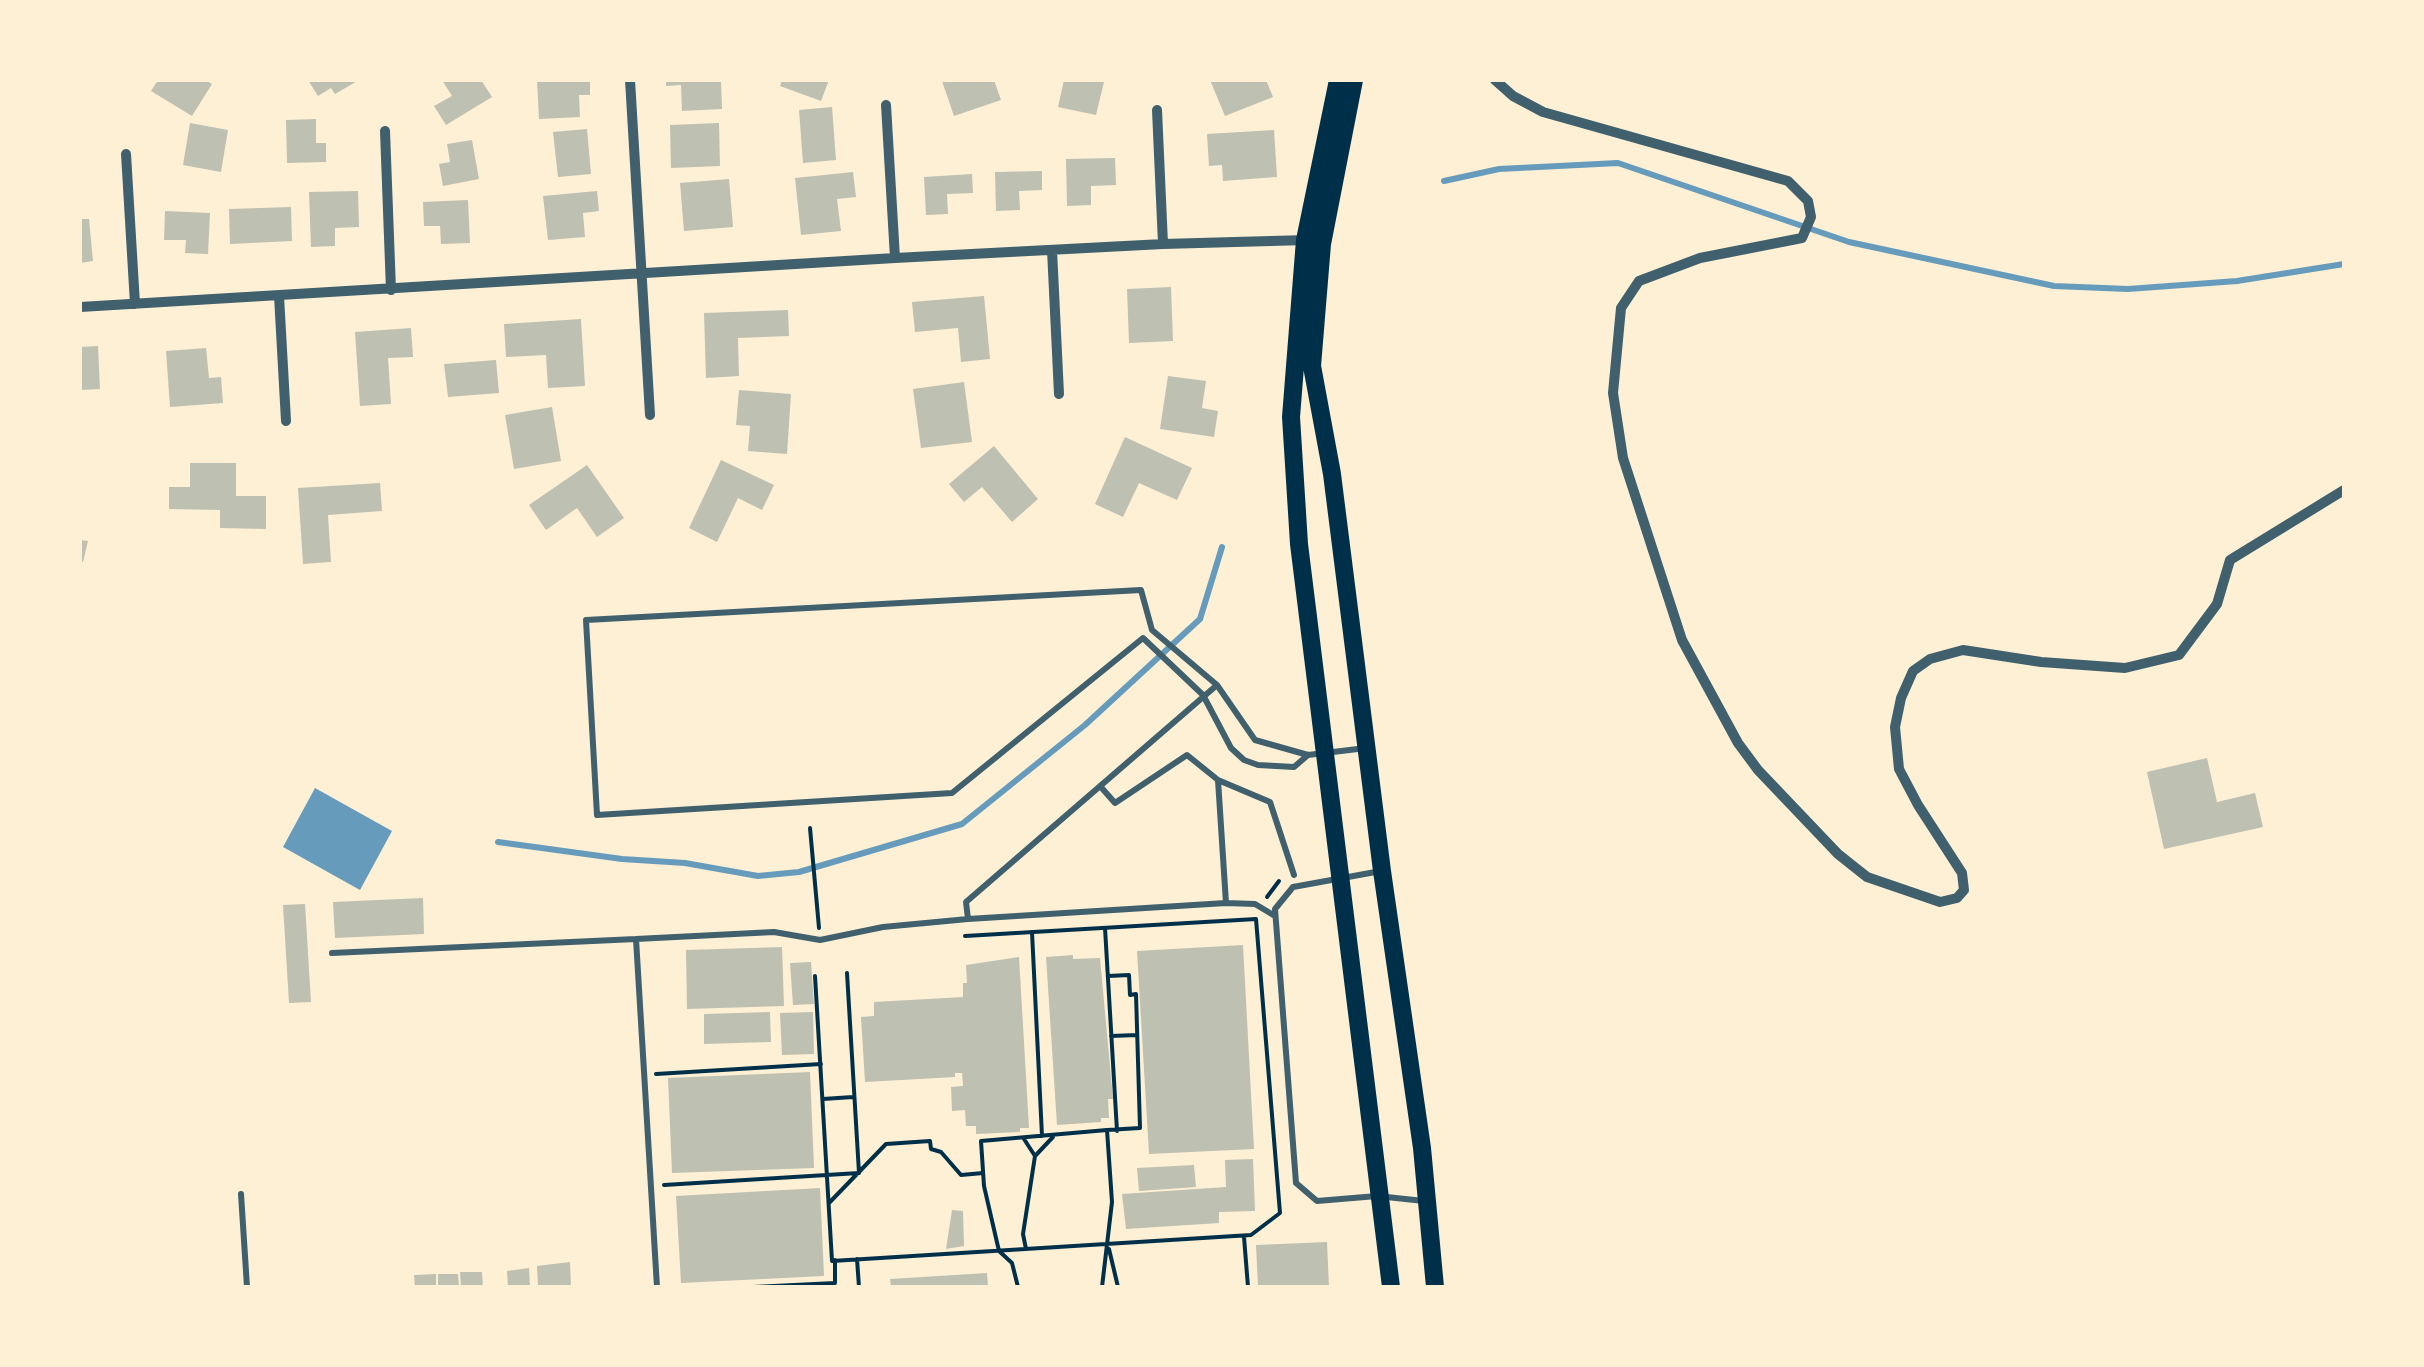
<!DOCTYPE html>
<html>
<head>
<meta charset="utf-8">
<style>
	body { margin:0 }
	#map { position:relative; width:2424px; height:1367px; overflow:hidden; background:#fdf0d5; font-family:Spectral,serif }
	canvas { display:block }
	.frame { position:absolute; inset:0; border:82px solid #fdf0d5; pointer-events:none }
</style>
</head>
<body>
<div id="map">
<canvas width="2424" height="1367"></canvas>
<div class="frame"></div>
</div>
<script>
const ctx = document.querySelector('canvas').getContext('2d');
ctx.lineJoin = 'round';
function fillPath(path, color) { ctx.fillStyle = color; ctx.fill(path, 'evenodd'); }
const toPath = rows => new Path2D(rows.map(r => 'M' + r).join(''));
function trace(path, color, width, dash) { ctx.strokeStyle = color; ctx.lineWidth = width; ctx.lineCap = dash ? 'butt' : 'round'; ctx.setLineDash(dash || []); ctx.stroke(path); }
const water = toPath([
	[315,788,392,831,360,890,283,847]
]);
const stream = toPath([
	[1444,181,1499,169,1618,163,1849,242,2054,286,2128,289,2237,281,2344,264],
	[498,842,622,859,685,863,758,876,799,872,962,824,1085,725,1200,619,1222,547]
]);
const building = toPath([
	[158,80,205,80,212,84,192,116,151,91],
	[308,80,359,80,335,94,331,88,318,96],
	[442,80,481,80,492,97,446,125,434,106,452,96],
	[537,80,590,80,590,95,579,95,580,117,539,119],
	[666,80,721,80,722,109,682,111,681,85,666,86],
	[782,80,829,80,821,101,780,86],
	[994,80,1001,100,954,116,942,81],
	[1064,80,1104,82,1096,115,1058,107],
	[1210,80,1266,80,1273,97,1225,116],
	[832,107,836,160,803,163,799,110],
	[316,119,316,143,326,143,326,162,287,163,286,120],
	[190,123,228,130,221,172,183,165],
	[719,123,720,166,671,168,670,125],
	[587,129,591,174,558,177,553,132],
	[1274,130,1277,177,1223,181,1222,165,1209,166,1207,134],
	[472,140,479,179,443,186,439,164,450,162,447,144],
	[1115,158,1116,185,1091,186,1091,205,1067,206,1066,159],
	[1042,171,1042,190,1019,191,1020,210,996,211,995,172],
	[853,172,856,197,837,199,841,231,801,235,795,178],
	[972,174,973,193,947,194,948,214,926,215,924,177],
	[729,179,733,227,684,231,680,183],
	[358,191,359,227,335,228,335,246,311,247,309,192],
	[597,191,599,211,583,213,585,237,548,240,543,196],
	[468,200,470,243,441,244,440,226,424,226,423,202],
	[291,207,292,241,230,244,229,209],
	[165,211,210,213,208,254,185,253,186,240,164,240],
	[80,219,89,219,93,261,80,263],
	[1171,287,1173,341,1129,343,1127,289],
	[984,296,990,359,961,362,958,328,915,332,912,302],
	[788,310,789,336,738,338,739,376,706,378,704,313],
	[581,319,585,386,548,388,546,355,506,357,504,324],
	[411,328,413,357,388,358,391,404,360,406,355,332],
	[98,346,100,389,80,390,80,347],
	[206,348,209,378,221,377,223,403,170,407,166,351],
	[496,360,499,393,448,397,444,364],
	[1168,376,1206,381,1202,408,1218,411,1214,437,1160,429],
	[964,382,972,442,921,448,913,389],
	[739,390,791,394,787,454,748,451,750,426,736,425],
	[552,407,561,461,514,469,505,415],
	[1125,437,1192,468,1177,500,1139,483,1123,517,1095,504],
	[994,446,1038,499,1012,522,982,487,964,502,949,484],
	[721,460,774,485,762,510,738,498,717,542,689,528],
	[190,463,236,463,236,496,266,496,266,529,220,528,220,510,169,509,169,487,190,487],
	[587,465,624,518,597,537,577,508,546,530,529,505],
	[380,483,382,511,328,515,331,562,303,564,298,488],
	[80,540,88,541,83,562,80,562],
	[2207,758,2217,802,2255,793,2263,827,2164,849,2147,772],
	[423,898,424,934,335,938,333,902],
	[305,904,311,1002,289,1003,283,905],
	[1243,945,1254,1149,1149,1154,1137,951],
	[782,947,784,1006,687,1009,686,950],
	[1073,955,1073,959,1100,958,1113,1099,1108,1099,1109,1118,1101,1118,1101,1122,1057,1125,1046,957],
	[1019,957,1029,1128,1020,1128,1020,1132,976,1134,976,1126,966,1126,965,1110,952,1111,951,1087,963,1086,962,1073,955,1073,955,1077,865,1082,861,1017,874,1016,874,1002,963,997,963,983,967,983,966,965],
	[811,962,814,1004,793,1005,790,963],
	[770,1012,771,1042,704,1044,704,1014],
	[813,1012,814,1054,782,1055,780,1013],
	[810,1072,814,1168,672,1173,668,1078],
	[1253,1159,1255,1211,1219,1212,1219,1223,1126,1229,1122,1194,1226,1187,1225,1160],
	[1194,1165,1196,1187,1139,1191,1137,1168],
	[820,1188,824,1276,681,1283,676,1196],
	[952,1210,963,1211,964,1246,946,1249],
	[1327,1242,1329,1287,1258,1287,1256,1245],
	[570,1262,571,1287,538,1287,537,1266],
	[529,1268,530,1287,508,1287,507,1271],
	[460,1272,482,1272,483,1287,461,1287],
	[987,1273,988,1287,891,1287,890,1279],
	[436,1274,436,1287,415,1287,414,1275],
	[438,1274,458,1274,459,1287,438,1287]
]);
const path = toPath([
	[810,828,819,928],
	[1267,897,1279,881],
	[1105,928,1117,1131],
	[1032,932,1042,1136],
	[815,976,832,1261,1251,1235,1280,1213,1256,919,965,936],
	[1111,1036,1137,1035],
	[656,1074,821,1064],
	[823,1099,853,1097],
	[1107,1130,1140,1128,1136,994,1130,995,1129,975,1108,976],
	[1024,1139,1035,1156],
	[664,1185,859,1173,847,973],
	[829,1203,886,1144,930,1141,931,1149,941,1152,961,1175,983,1173],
	[1244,1237,1248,1287],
	[1026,1249,1023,1234,1035,1156,1053,1137],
	[1109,1249,1118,1287],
	[857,1259,859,1287],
	[753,1287,835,1283,835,1260],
	[1018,1287,1012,1263,999,1251,984,1186,981,1141,1107,1130,1112,1202,1102,1287]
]);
const service = toPath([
	[1217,685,966,902,968,919,1226,903,1218,780],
	[1308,755,1294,767,1258,765,1244,760,1231,748,1203,695,1143,638,952,793,597,815,586,620,1141,590,1152,630,1217,685,1255,740,1308,755,1366,748],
	[1100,786,1115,803,1187,755,1218,780,1270,802,1294,875],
	[1381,871,1293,887,1275,909,1296,1183,1317,1201,1377,1196,1424,1201],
	[1226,903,1255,904,1275,916],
	[636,939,774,932,820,940,883,927,968,919],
	[332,953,636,939,657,1287],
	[241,1194,247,1287]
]);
const minor = toPath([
	[630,80,650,415],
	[1495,80,1513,96,1543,112,1788,181,1808,201,1811,217,1802,238,1700,258,1639,281,1621,308,1613,393,1623,458,1682,640,1738,743,1758,770,1838,854,1867,877,1940,902,1957,898,1964,890,1962,873,1918,805,1899,769,1895,727,1901,698,1913,671,1930,659,1963,650,2041,662,2125,668,2179,655,2217,604,2230,560,2344,490],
	[886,105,895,258],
	[1157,110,1163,244],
	[385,131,391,290],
	[126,154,135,304],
	[1052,250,1059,394],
	[279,296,286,421],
	[80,307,895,258,1163,244,1307,240]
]);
const secondary = toPath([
	[1338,80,1305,240,1291,417,1299,544,1391,1287],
	[1354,80,1322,244,1312,366,1332,474,1382,871,1422,1148,1435,1287]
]);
fillPath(water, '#669bbc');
trace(stream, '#669bbc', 6);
fillPath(building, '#bec0b2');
trace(path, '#003049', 4);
trace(service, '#3f606c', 6);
trace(minor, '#3f606c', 10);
trace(secondary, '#003049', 18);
</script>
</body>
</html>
